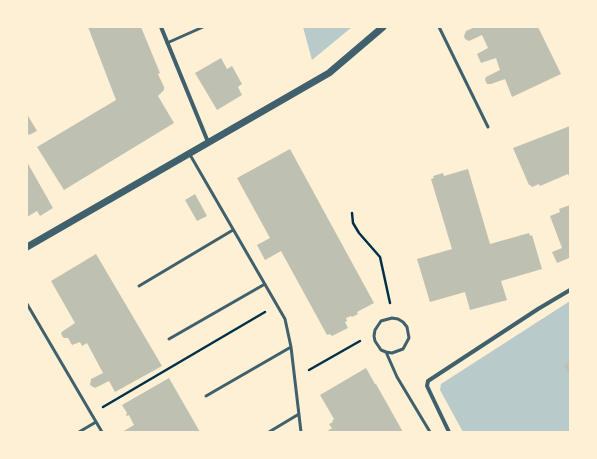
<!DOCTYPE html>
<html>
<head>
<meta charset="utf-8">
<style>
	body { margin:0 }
	#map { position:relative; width:597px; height:459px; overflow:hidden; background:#fdf0d5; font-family:"Golos Text",sans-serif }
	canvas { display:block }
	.frame { position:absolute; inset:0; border:28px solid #fdf0d5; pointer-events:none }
</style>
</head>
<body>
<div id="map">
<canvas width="597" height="459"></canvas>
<div class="frame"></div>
</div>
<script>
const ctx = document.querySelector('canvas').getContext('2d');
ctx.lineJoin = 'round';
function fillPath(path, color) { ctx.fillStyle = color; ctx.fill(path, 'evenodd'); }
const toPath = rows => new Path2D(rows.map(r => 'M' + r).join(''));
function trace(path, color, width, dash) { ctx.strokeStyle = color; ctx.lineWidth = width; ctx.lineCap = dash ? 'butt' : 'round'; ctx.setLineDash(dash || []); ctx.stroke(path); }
const green = toPath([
	[303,27,352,27,312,60],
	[570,301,570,432,463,432,440,390,441,384]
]);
const building = toPath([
	[88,27,141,27,160,73,158,74,164,87,164,90,158,96,174,123,64,190,37,147,116,100],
	[475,27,538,27,561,74,512,97,505,79,491,84,487,84,485,80,486,77,500,70,496,58,481,63,477,54,488,48,482,35,469,41,465,39,464,36,466,31],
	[221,58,227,69,232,66,242,84,238,87,242,95,217,110,195,73],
	[27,114,37,131,29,135,27,132],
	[570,126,570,178,568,174,540,186,539,184,532,187,530,185,529,185,513,148],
	[290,149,374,303,357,312,358,314,352,317,351,316,346,318,347,321,345,322,348,328,332,336,330,334,327,335,281,251,265,260,257,245,270,238,237,178],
	[27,162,53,208,40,216,37,211,27,217],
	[468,169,490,244,529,233,530,236,532,235,542,269,501,281,507,300,470,310,465,292,430,302,417,259,452,249,431,179,434,178,433,176,443,173,444,176],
	[195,194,207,216,197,221,185,200],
	[570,205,570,261,569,258,557,263,552,252,562,248,550,216,560,212,559,209],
	[96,254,162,366,115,392,109,381,95,388,90,385,91,379,103,373,87,343,82,346,80,342,72,345,68,338,64,338,62,336,61,333,63,331,75,323,51,281],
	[570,361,570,376,564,365],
	[366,368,375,384,376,384,403,432,326,432,332,428,329,424,333,422,332,421,334,419,320,395],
	[169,378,200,432,122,432,134,425,129,415,127,416,126,415,127,413,122,405]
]);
const path = toPath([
	[352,213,353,223,359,233,380,257,390,303],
	[309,370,360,341],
	[103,407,265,312]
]);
const service = toPath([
	[439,27,488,127],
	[167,43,203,27],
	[189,153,285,319,291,347,301,432],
	[139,286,233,230],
	[27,304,102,432],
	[169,339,265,284],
	[386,352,392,353,403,349,409,338,407,327,403,322,398,319,392,318,381,321,375,330,374,336,375,341,381,350,386,352,397,377,430,432],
	[206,396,291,347],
	[79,432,96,422],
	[269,432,299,414]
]);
const minor = toPath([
	[161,27,208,142],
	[449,432,427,386,428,381,538,309,570,290]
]);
const tertiary = toPath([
	[27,247,329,73,383,27]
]);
fillPath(green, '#b9caca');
fillPath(building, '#bec0b2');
trace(path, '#003049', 2.5);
trace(service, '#3f606c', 3);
trace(minor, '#3f606c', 4);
trace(tertiary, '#3f606c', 7);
</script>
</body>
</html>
